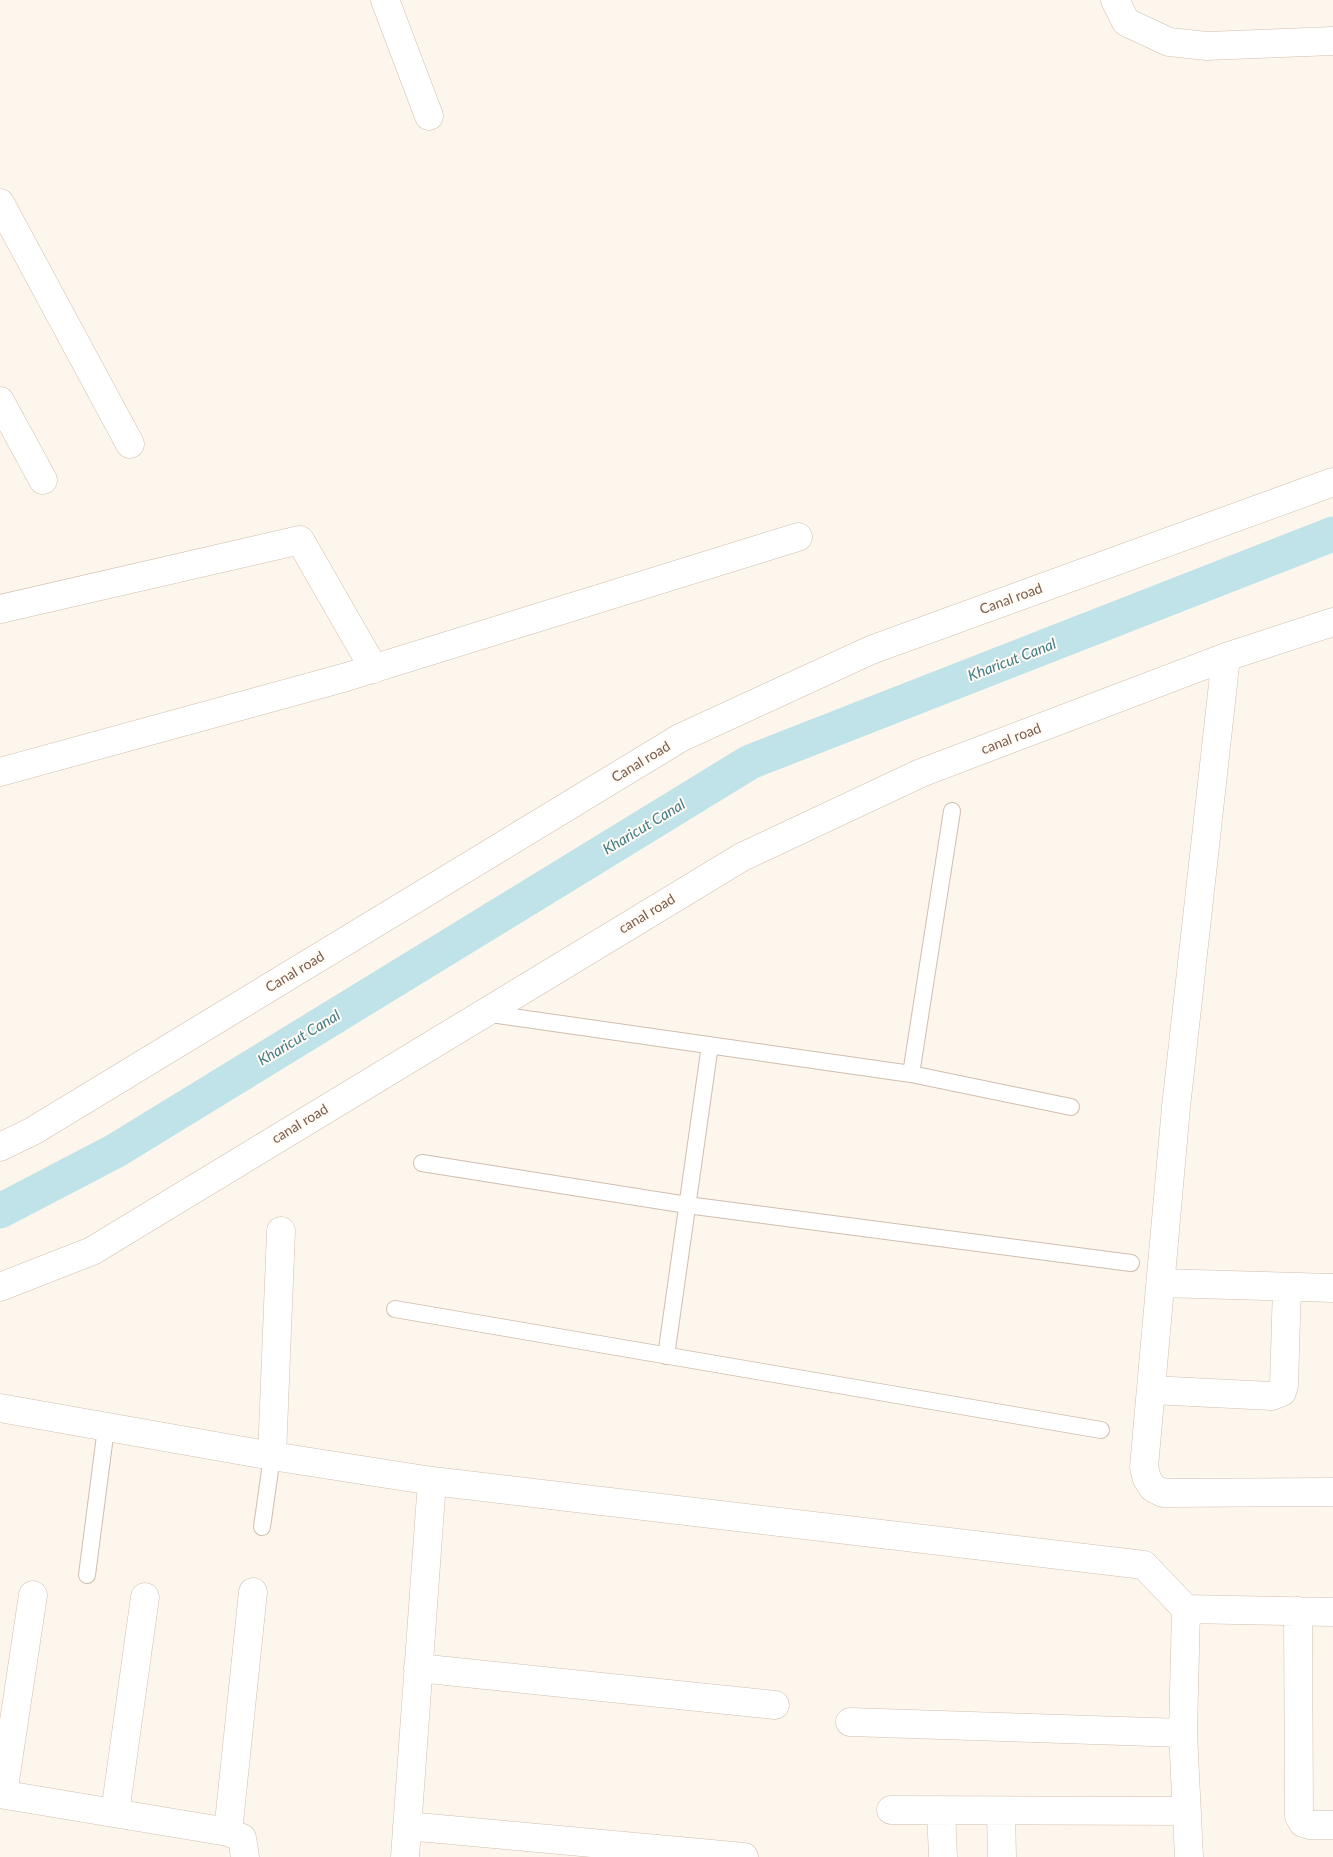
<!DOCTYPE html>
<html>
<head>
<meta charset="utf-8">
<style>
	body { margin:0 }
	canvas { display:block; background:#fdf6ec }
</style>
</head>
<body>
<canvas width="1333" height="1857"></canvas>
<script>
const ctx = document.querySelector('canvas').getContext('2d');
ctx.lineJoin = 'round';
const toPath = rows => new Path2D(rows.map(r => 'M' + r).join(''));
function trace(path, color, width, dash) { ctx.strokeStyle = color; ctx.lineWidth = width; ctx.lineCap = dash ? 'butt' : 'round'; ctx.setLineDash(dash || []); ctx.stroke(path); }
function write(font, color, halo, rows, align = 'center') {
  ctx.font = font + ' Lato,sans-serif'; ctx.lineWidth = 4; ctx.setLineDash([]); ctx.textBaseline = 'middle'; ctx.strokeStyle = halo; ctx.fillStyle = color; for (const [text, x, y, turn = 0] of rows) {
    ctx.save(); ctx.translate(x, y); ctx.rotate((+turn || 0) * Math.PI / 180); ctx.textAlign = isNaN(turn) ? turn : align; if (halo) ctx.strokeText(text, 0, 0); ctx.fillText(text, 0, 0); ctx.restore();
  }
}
const canal = toPath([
	[0,1211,115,1151,750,762,1333,534]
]);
const service = toPath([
	[484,1013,911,1074,1071,1107],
	[911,1074,952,811],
	[422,1163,687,1205,1131,1263],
	[395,1309,1101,1430],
	[666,1356,710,1045],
	[262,1527,272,1456],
	[87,1575,106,1428]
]);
const minor = toPath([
	[385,0,429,116],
	[1115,0,1126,22,1169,42,1207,46,1333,41],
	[0,203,130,444],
	[0,401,43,480],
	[0,609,300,540,374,669],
	[1226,657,1176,1107,1144,1467,1147,1479,1153,1488,1163,1493,1333,1492],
	[0,772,343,678,798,537],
	[1161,1283,1333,1288],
	[0,1287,92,1251,742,857,921,773,1226,657,1333,622],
	[1151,1390,1272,1396,1282,1392,1284,1385,1287,1287],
	[0,1408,272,1456,432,1481,1144,1565,1186,1609],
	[272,1456,281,1231],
	[1298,1611,1299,1816,1303,1823,1310,1825,1333,1825],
	[418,1668,775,1705],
	[850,1722,1183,1733],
	[0,1794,228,1832,242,1838,245,1857],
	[3,1794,33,1595],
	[891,1810,1187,1811],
	[941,1810,943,1857],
	[1001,1811,1002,1857],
	[115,1813,145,1597],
	[407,1826,744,1857],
	[228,1832,253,1592],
	[405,1857,432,1481],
	[1189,1857,1183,1733,1186,1609,1333,1612]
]);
const tertiary = toPath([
	[0,1147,33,1131,680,738,871,650,1333,482]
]);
const streetNames = [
	["Canal road",1011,599,-20],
	["canal road",1011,739,-21],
	["Canal road",641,762,-31],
	["canal road",647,914,-31],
	["Canal road",295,972,-31],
	["canal road",300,1124,-31]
];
const waterNames = [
	["Kharicut Canal",1012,660,-21],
	["Kharicut Canal",644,827,-31],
	["Kharicut Canal",299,1038,-31]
];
trace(canal, '#bfe3e8', 35);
trace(service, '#d1beb0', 18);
trace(minor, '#d1beb0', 29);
trace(tertiary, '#d1beb0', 29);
trace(service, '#fff', 16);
trace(minor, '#fff', 28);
trace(tertiary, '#fff', 28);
write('14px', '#7a5c4d', '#fffaf3', streetNames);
write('italic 15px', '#437c86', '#fffaf3', waterNames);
</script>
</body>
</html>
